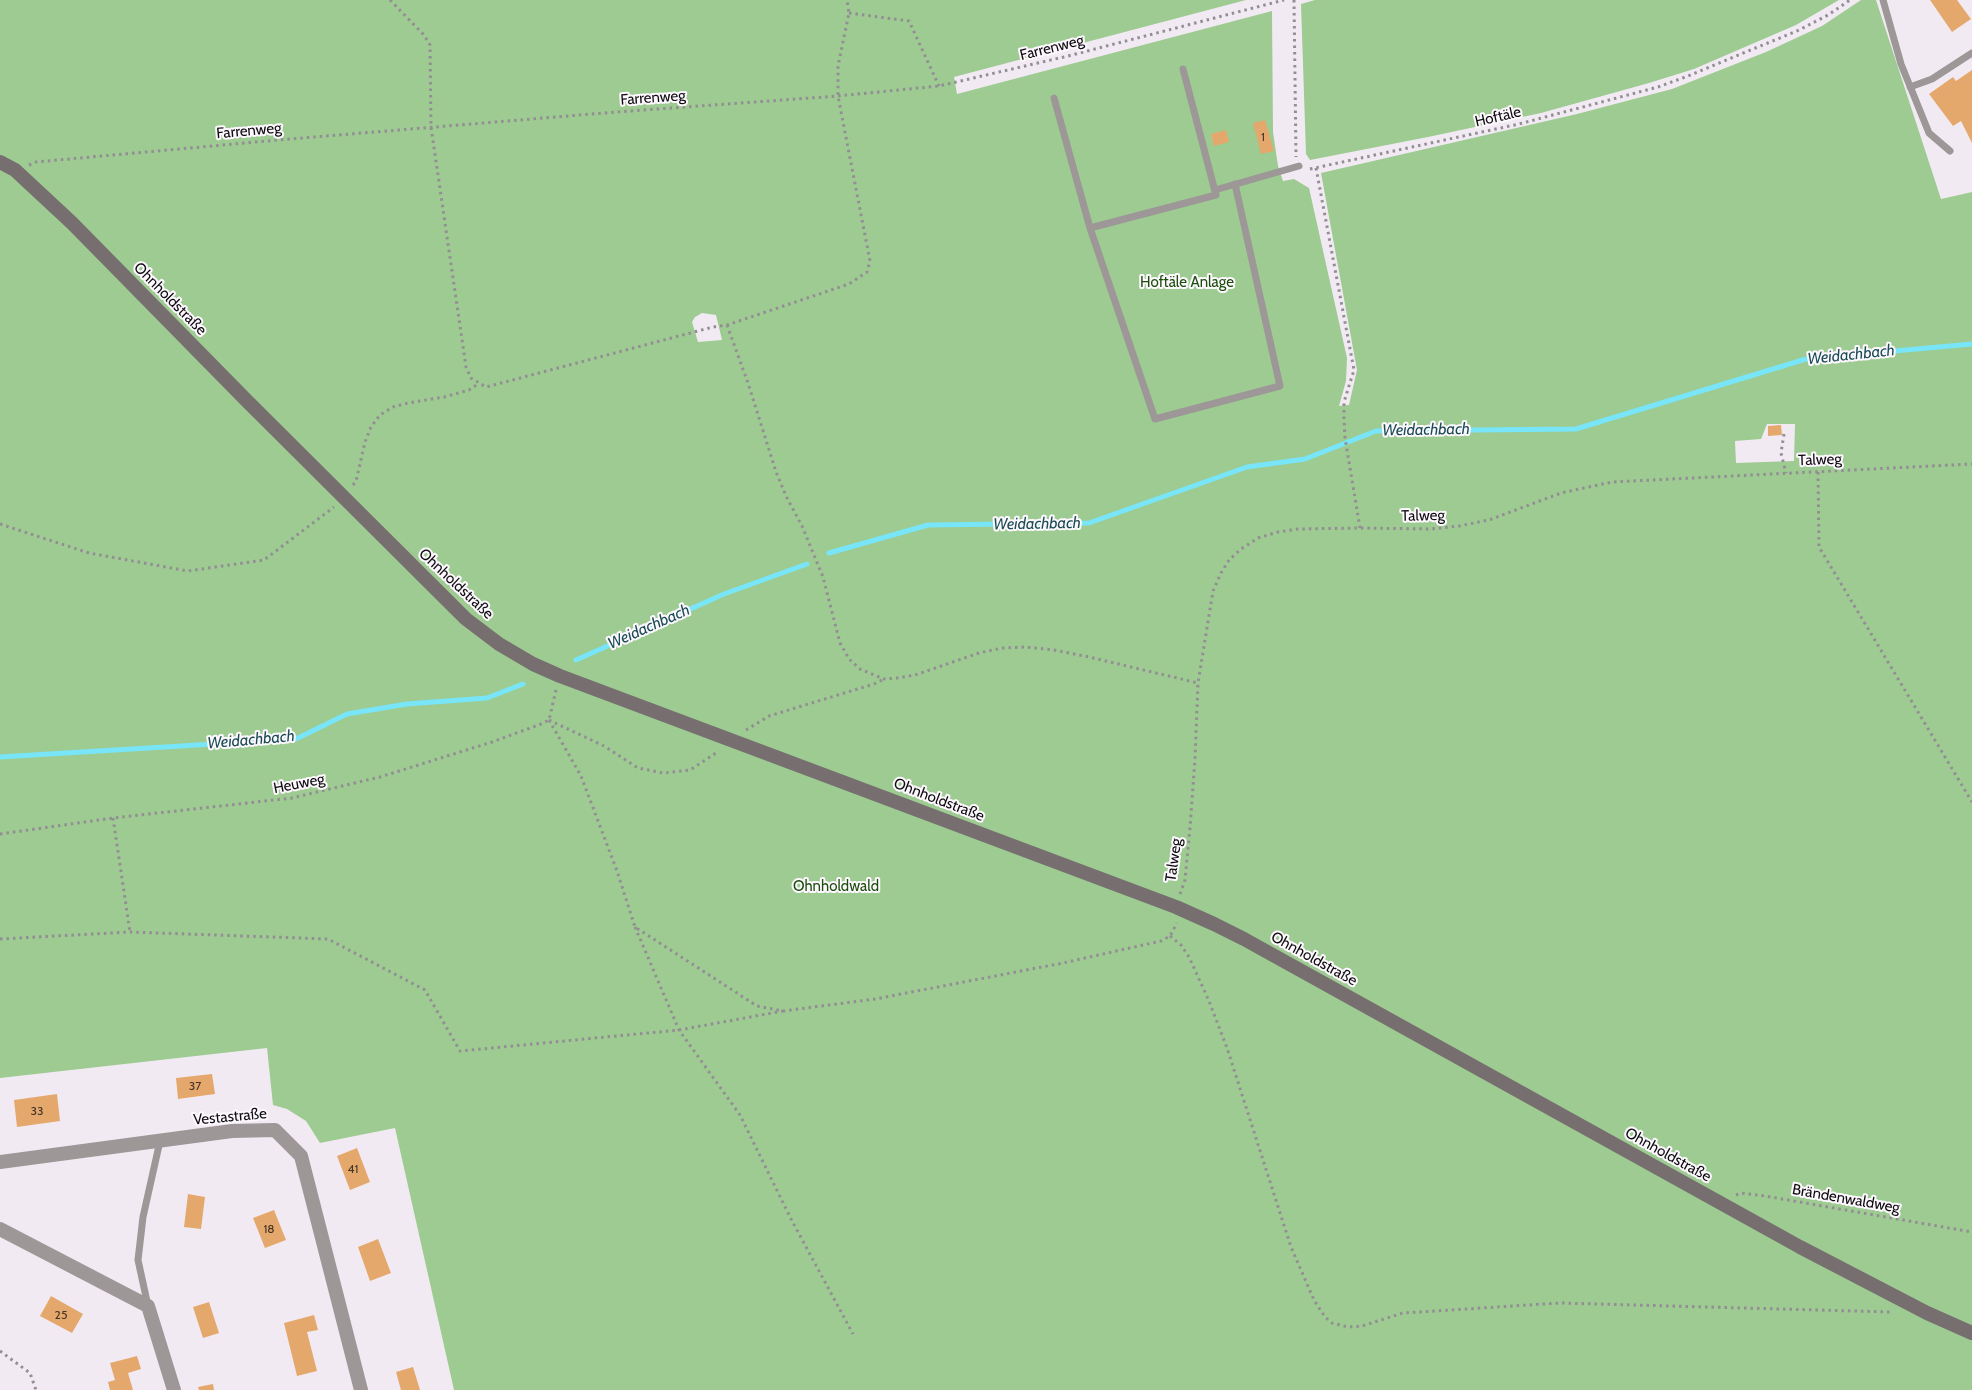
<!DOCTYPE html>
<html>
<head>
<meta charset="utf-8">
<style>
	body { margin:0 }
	canvas { display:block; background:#f2eaf3 }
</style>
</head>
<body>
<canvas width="1972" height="1390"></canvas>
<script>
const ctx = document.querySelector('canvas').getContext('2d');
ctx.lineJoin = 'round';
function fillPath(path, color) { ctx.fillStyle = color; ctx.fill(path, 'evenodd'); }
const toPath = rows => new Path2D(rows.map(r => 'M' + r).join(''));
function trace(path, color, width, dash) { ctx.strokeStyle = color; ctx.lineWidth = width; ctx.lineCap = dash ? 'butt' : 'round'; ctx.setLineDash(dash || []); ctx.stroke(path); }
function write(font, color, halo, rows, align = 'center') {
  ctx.font = font + ' Cabin,sans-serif'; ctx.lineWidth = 4; ctx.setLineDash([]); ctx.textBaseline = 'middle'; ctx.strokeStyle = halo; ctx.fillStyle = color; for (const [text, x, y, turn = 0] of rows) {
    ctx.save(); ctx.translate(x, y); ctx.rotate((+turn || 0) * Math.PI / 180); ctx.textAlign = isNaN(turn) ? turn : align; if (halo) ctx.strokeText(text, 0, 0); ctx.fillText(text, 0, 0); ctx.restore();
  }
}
const green = toPath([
	[0,0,1246,0,954,77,957,94,1272,11,1273,132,1278,166,1283,181,1294,179,1309,188,1347,358,1346,381,1339,406,1349,405,1357,370,1321,173,1577,114,1672,89,1766,52,1822,26,1861,0,1876,0,1941,199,1972,192,1972,1390,454,1390,395,1128,320,1143,306,1121,287,1109,273,1105,267,1048,0,1078],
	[702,313,716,315,722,340,698,342,692,322,695,317],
	[1767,424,1795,424,1794,461,1736,463,1735,441,1761,439],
	[1315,0,1839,0,1796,25,1694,69,1649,83,1541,113,1428,137,1310,160,1306,154,1301,4]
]);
const stream = toPath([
	[829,553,928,525,1089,523,1247,467,1305,459,1376,431,1576,429,1806,359,1972,344],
	[576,660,724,594,807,564],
	[0,757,296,739,347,714,407,704,487,698,523,684]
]);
const building = toPath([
	[1930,0,1957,0,1971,19,1952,32],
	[1972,70,1972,143,1961,121,1953,126,1929,94,1953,77,1956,81],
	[1265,120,1274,151,1261,154,1253,123],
	[1226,130,1229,142,1214,146,1211,134],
	[1781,425,1782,435,1768,436,1768,426],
	[212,1074,215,1094,178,1099,176,1078],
	[57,1094,60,1121,17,1127,14,1100],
	[357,1148,370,1182,350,1190,337,1156],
	[188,1194,205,1197,201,1229,184,1227],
	[274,1210,286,1240,265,1248,253,1218],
	[378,1239,391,1273,370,1281,358,1247],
	[51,1296,83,1314,72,1333,40,1316],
	[209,1302,219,1333,203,1338,193,1307],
	[314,1315,318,1330,307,1332,317,1371,297,1376,284,1323],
	[137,1356,141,1369,128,1373,133,1390,110,1390,108,1382,115,1380,110,1363],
	[413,1367,420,1390,401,1390,396,1372],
	[213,1384,214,1390,199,1390,198,1387]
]);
const path = toPath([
	[390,0,424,35,430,45,431,127,466,367,471,378,486,387,713,327,727,325,849,284,867,272,870,261,838,96,838,66,849,13,847,0],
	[1294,0,1296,157],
	[849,13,909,21,939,86],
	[29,165,36,162,278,140,616,112,838,96,939,86,1068,56,1284,0],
	[1316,168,1354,370,1344,402,1344,419,1345,438,1360,528],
	[1310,169,1519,124,1658,87,1688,76,1799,30,1828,15,1850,0],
	[727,325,748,383,776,472,786,496,802,526,823,577,840,643,849,659,860,669,884,679,897,678,915,675,979,653,1002,648,1026,647,1054,650,1089,657,1198,683],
	[1784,434,1781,453,1786,473],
	[1818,472,1819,547,1972,802],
	[353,485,356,481,365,442,371,427,380,415,393,407,408,403,444,397,469,390,478,384],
	[0,524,89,553,188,571,264,560,334,507],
	[549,720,581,776,617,871,635,927,757,1006,783,1011,875,999,1063,963,1161,941,1170,936,1177,923],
	[549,720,604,746,638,768,663,773,690,770,719,751],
	[746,730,769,716,874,684,884,679],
	[113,818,130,932],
	[0,834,113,818,292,798,380,777,492,742,541,724,549,720,556,690],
	[1180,894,1185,880,1190,828,1195,759,1198,683,1213,591,1221,573,1229,560,1241,549,1258,538,1278,532,1298,529,1360,528,1431,529,1459,526,1489,520,1561,493,1612,482,1972,464],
	[635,927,679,1030,740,1115,791,1219,853,1334],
	[1170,936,1181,945,1189,957,1209,1001,1227,1048,1291,1247,1314,1300,1325,1317,1332,1323,1348,1327,1362,1326,1403,1313,1560,1303,1891,1312],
	[0,939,130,932,328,939,425,990,460,1051,679,1030,783,1011],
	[1736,1195,1741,1193,1765,1196,1972,1232],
	[0,1351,30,1373,36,1390]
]);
const service = toPath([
	[1883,0,1901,64,1929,133,1950,151],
	[1910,87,1932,79,1972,53],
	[1054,98,1090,228,1155,419,1280,386,1235,184],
	[1215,190,1299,166],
	[1090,228,1216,195,1183,69],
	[148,1306,138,1260,143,1217,160,1141]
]);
const minor = toPath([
	[0,1162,232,1131,275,1130,301,1156,361,1390],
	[0,1229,148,1306,174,1390]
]);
const secondary = toPath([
	[0,162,15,170,72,223,247,401,466,619,499,644,533,664,560,676,1176,907,1214,924,1244,939,1800,1247,1927,1313,1972,1333]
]);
const numberNames = [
	["1",1263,137],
	["37",195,1086],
	["33",37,1111],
	["41",353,1169],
	["18",269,1229],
	["25",61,1315]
];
const streetNames = [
	["Farrenweg",1052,48,-14],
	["Farrenweg",653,98,-4],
	["Hoftäle",1498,117,-13],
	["Farrenweg",249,131,-5],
	["Ohnholdstraße",170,299,45],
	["Talweg",1820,460,-2],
	["Talweg",1423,516,-1],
	["Ohnholdstraße",456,584,43],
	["Heuweg",299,784,-11],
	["Ohnholdstraße",939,800,21],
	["Talweg",1174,860,-82],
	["Ohnholdstraße",1314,959,29],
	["Vestastraße",230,1117,-5],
	["Ohnholdstraße",1668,1155,29],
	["Brändenwaldweg",1846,1199,10]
];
const parkNames = [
	["Hoftäle Anlage",1187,283],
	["Ohnholdwald",836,887]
];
const waterNames = [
	["Weidachbach",1851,355,-6],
	["Weidachbach",1426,430,-1],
	["Weidachbach",1037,524,-1],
	["Weidachbach",649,627,-24],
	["Weidachbach",251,740,-5]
];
fillPath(green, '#9ecb92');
trace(stream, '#78e5f8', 5);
fillPath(building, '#e4a86d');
trace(path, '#938d94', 3, [2.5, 4]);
trace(service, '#9d9798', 7);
trace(minor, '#9d9798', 14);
trace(secondary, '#776f6f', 14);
write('12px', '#443326', null, numberNames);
write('15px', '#0e0c0f', '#fdf8fe', streetNames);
write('15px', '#1d4d0c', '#fdf8fe', parkNames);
write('italic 16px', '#1b4c54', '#fdf8fe', waterNames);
</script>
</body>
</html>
